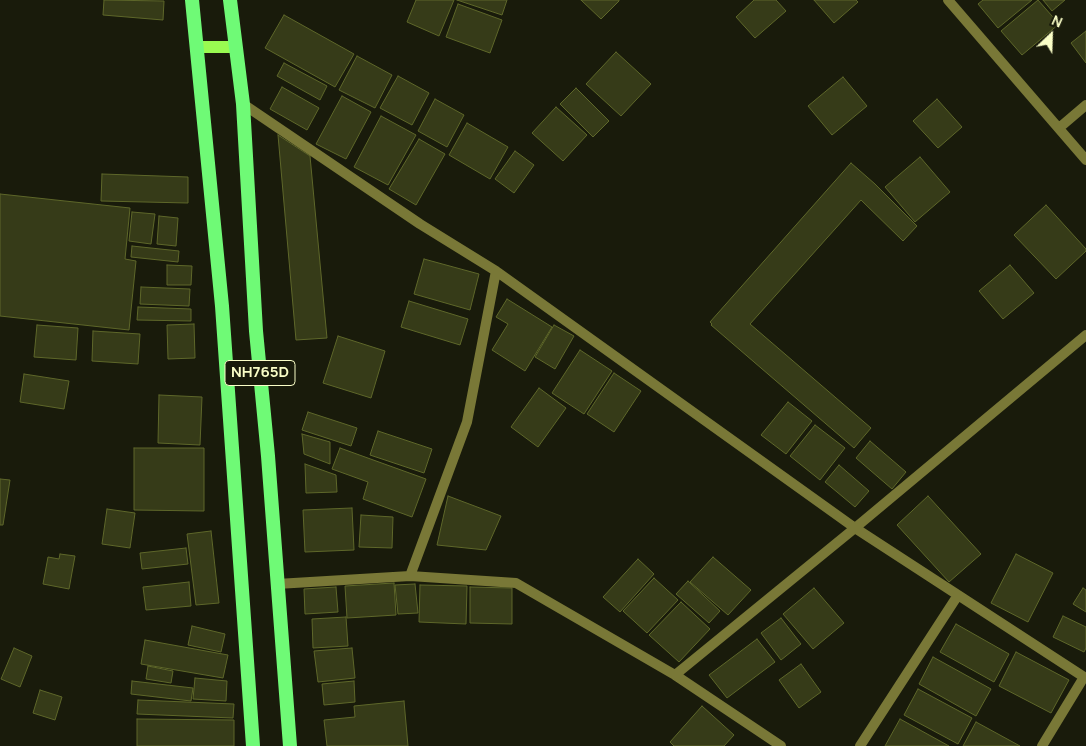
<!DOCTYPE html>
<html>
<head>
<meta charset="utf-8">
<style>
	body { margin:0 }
	#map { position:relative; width:1086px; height:746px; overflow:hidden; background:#191b0b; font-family:Manrope,sans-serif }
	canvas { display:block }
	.north { position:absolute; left:1026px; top:10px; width:50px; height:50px; -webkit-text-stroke:4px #191b0b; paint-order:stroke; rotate:24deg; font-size:14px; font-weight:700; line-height:20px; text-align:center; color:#fafec7 }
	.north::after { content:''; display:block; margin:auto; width:18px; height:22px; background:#fafec7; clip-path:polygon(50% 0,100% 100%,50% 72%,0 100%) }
</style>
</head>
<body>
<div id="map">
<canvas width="1086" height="746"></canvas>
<div class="north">N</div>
</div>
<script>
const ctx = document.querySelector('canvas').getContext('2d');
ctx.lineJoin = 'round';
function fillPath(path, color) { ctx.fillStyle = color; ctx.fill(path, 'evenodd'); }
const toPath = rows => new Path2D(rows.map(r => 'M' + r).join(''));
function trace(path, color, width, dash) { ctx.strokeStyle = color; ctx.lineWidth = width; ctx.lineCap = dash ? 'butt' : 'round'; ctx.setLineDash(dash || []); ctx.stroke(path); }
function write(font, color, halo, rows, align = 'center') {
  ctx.font = font + ' Manrope,sans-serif'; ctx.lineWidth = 4; ctx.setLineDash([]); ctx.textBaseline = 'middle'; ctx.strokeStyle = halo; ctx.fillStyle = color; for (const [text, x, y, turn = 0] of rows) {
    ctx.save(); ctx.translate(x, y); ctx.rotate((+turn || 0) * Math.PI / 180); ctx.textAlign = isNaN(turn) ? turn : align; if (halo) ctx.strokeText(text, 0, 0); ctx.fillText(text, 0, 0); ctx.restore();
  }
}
const building = toPath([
	[104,0,164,1,163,20,103,15,104,0],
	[416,0,454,0,439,36,407,22,416,0],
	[457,0,507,0,502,15,457,0],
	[581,0,619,0,619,1,601,19,581,0],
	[754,0,776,0,786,11,755,38,736,17,754,0],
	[814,0,856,0,858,2,834,23,814,0],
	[983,0,1032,0,998,28,978,4,983,0],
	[1038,0,1059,24,1022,55,1001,31,1038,0],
	[1043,0,1065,0,1052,11,1043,0],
	[458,4,502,20,490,53,446,37,458,4],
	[284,15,354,54,335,87,265,48,284,15],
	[1086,31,1086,63,1071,43,1086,31],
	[616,52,651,84,621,116,586,84,616,52],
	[357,56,392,75,375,108,339,90,357,56],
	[284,63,327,86,320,100,277,76,284,63],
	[398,76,429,93,412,125,380,108,398,76],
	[843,77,867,106,832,135,808,106,843,77],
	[282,87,319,108,307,130,270,109,282,87],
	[576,88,609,121,593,137,560,104,576,88],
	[342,96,371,112,346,159,316,144,342,96],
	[435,99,464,115,447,147,418,131,435,99],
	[937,99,962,127,938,148,913,121,937,99],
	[556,107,587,135,563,161,532,133,556,107],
	[381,116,416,135,388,185,354,167,381,116],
	[467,123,508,147,490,179,449,155,467,123],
	[278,135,310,156,327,338,296,340,278,135],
	[419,139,445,154,416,205,389,189,419,139],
	[515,151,534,165,514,193,495,179,515,151],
	[920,157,950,192,915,222,885,187,920,157],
	[851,163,875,184,917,226,903,241,861,200,750,324,871,428,854,448,711,325,712,324,710,322,851,163],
	[102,174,188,177,188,203,101,201,102,174],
	[0,194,130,208,125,259,136,261,129,330,0,316,0,194],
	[1046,205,1086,249,1086,251,1056,279,1014,235,1046,205],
	[132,212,155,214,151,244,129,241,132,212],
	[159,216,178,218,176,246,157,244,159,216],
	[132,246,179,251,178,262,131,257,132,246],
	[424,259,479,274,470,310,414,294,424,259],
	[167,265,192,266,191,285,167,285,167,265],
	[1010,265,1034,293,1003,319,979,291,1010,265],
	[141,287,190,289,189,306,140,304,141,287],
	[507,299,552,327,525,371,492,350,508,324,496,317,507,299],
	[409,301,468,319,460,345,401,327,409,301],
	[138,307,191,309,191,321,137,320,138,307],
	[194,324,195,358,168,359,167,325,194,324],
	[37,325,78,328,76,360,34,357,37,325],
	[554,325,574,336,555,369,535,357,554,325],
	[93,331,140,334,138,364,92,361,93,331],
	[338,336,385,351,371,398,323,383,338,336],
	[580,350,612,371,584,414,552,393,580,350],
	[614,373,641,391,614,432,587,414,614,373],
	[24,374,69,381,64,409,20,402,24,374],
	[539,388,566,408,538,447,511,427,539,388],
	[159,395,202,397,200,445,158,443,159,395],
	[788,402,812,421,786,454,761,435,788,402],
	[308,412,357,428,351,446,302,430,308,412],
	[815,425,845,448,820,480,790,456,815,425],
	[378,431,432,449,424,473,370,455,378,431],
	[302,434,330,442,330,464,304,454,302,434],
	[870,441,906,472,892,489,856,458,870,441],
	[134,448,204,448,204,511,134,510,134,448],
	[340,448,426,479,412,517,363,499,368,482,332,469,340,448],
	[305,464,336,475,337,492,306,493,305,464],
	[839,465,869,491,855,507,825,482,839,465],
	[0,479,10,480,3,525,0,525,0,479],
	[448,496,501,516,486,550,437,545,448,496],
	[928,496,981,554,949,582,897,525,928,496],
	[352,508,354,550,305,552,303,510,352,508],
	[107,509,135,513,130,548,102,544,107,509],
	[361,515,393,517,392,548,359,547,361,515],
	[211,531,219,603,196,605,187,534,211,531],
	[186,548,188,564,142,569,140,553,186,548],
	[60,554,75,556,69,589,43,584,48,557,59,559,60,554],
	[1016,554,1053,573,1028,622,991,603,1016,554],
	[713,557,751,590,728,615,690,582,713,557],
	[638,559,654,574,620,612,603,597,638,559],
	[654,578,678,600,647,633,623,611,654,578],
	[688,581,720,611,709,623,676,594,688,581],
	[189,582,191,606,146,610,143,587,189,582],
	[394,583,396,615,347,618,345,586,394,583],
	[415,584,418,613,398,614,395,585,415,584],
	[420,585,467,586,466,624,419,622,420,585],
	[336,587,338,612,305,614,304,589,336,587],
	[470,587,512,588,512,624,470,623,470,587],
	[814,588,844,623,813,649,783,614,814,588],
	[1083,588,1086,590,1086,612,1073,604,1083,588],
	[681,602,710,629,679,662,649,635,681,602],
	[1063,616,1086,627,1086,648,1084,652,1053,637,1063,616],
	[346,617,348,646,313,648,312,619,346,617],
	[781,618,801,644,781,660,761,633,781,618],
	[956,624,1009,654,994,682,940,652,956,624],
	[192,626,225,634,221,652,188,645,192,626],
	[757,639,775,662,727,698,709,675,757,639],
	[145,640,228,655,223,678,141,664,145,640],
	[14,648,32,656,20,687,1,679,14,648],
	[352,648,355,678,318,682,314,651,352,648],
	[1016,652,1069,680,1051,713,999,686,1016,652],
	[933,657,991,689,976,716,919,684,933,657],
	[801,664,821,692,799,708,779,680,801,664],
	[148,666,173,671,171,683,146,679,148,666],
	[195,678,227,681,226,701,193,699,195,678],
	[132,681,193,688,191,701,131,694,132,681],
	[354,681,355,702,324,705,322,684,354,681],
	[918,689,972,718,958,744,904,715,918,689],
	[40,690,62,697,55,720,33,713,40,690],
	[138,700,234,704,233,718,137,714,138,700],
	[404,701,408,746,327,746,324,720,355,717,354,706,404,701],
	[702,706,734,735,724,746,674,746,670,742,702,706],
	[137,719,234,720,234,746,137,746,137,719],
	[900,719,949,746,885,746,900,719],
	[976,722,1020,746,963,746,976,722]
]);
const minor = toPath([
	[948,0,1086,160],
	[243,104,420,224,496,271,855,528,1084,677,1042,746],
	[1059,128,1086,105],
	[496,271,467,422,410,576,516,583,675,675,781,746],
	[277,584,410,576],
	[675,675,855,528,1086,335],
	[860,746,958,595]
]);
const primary = toPath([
	[197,47,235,47]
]);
const trunk = toPath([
	[192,0,222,306,253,746],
	[230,0,243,104,256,331,268,456,290,746]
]);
const shields = [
	[260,373,70]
];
const shieldNames = [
	["NH765D",260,373]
];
fillPath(building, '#363b18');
trace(building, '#5e672a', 1);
trace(minor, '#797837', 10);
trace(primary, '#99fa51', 12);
trace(trunk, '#6ffa76', 14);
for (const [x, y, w] of shields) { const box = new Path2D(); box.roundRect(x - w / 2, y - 12.5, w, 25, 4); ctx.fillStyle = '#191b0b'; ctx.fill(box); trace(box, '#fafec7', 1); }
write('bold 15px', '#fafec7', null, shieldNames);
</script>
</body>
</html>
